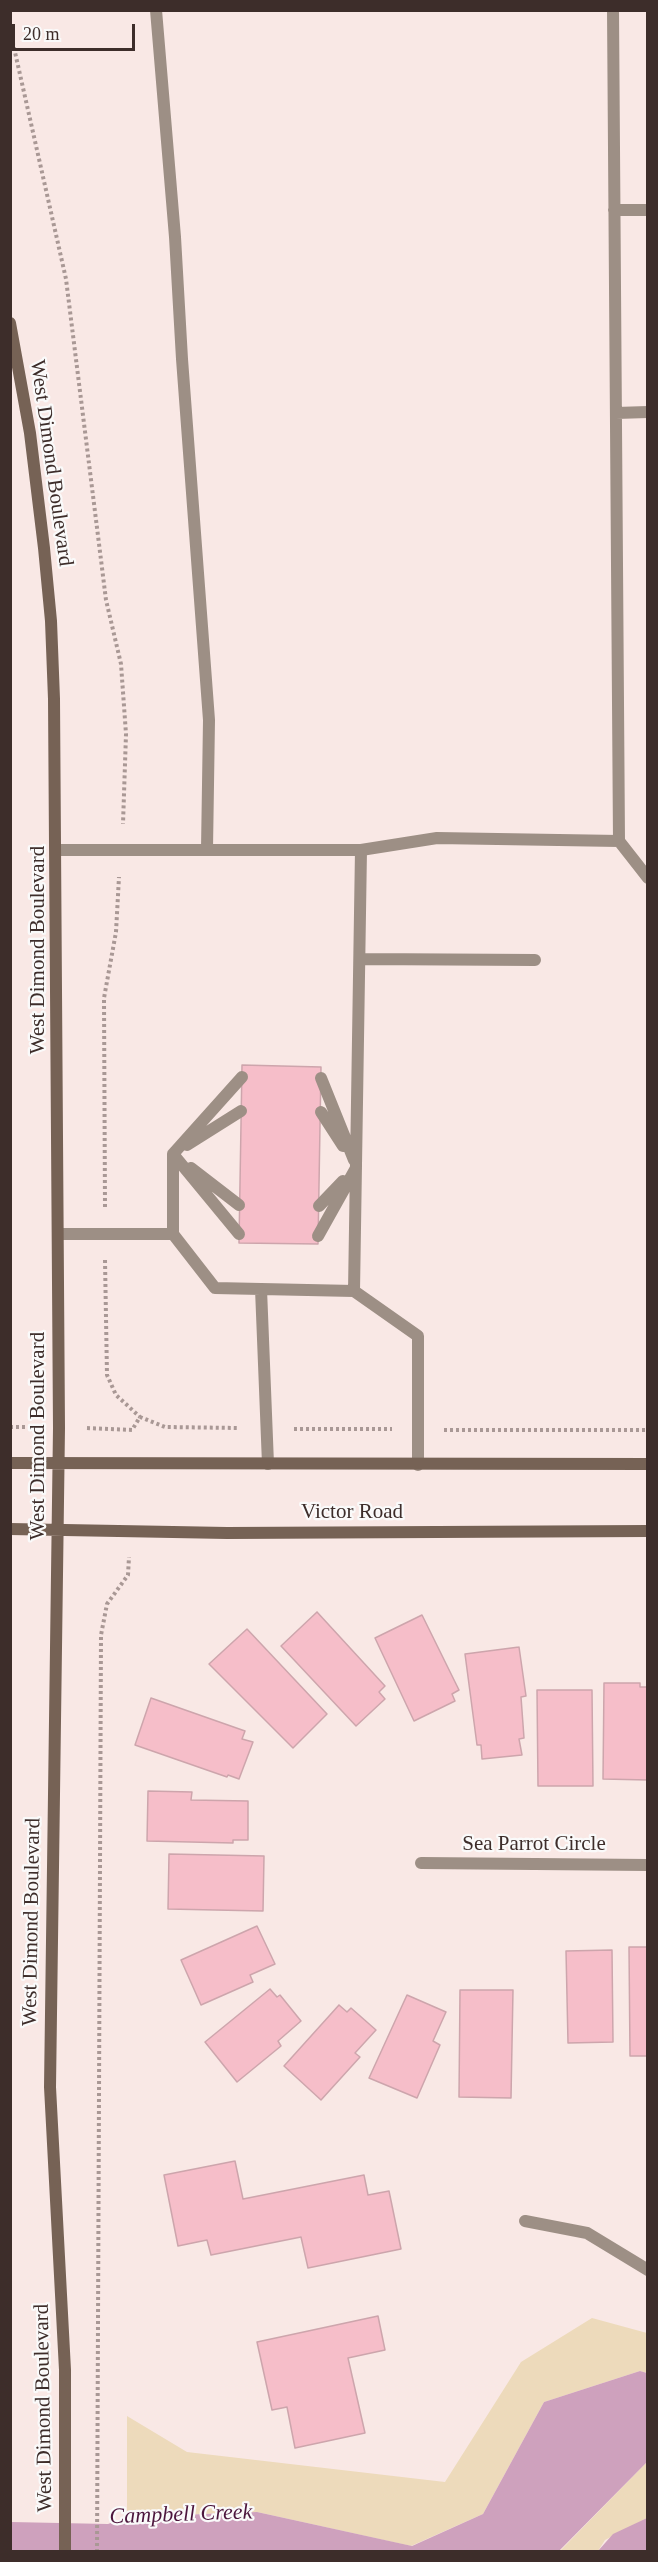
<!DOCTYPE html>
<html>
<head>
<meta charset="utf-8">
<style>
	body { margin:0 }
	#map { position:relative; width:658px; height:2562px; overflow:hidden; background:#f9e8e5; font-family:Georgia,serif }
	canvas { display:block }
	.frame { position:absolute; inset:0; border:12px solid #3d2d2a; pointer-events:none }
	.scale { position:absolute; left:12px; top:24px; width:123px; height:27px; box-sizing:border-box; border:3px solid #3d2d2a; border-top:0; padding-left:8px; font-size:18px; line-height:21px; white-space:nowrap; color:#3d2d2a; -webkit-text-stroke:4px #fafafa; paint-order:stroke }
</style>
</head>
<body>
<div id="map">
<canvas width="658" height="2562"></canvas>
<div class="frame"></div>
<div class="scale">20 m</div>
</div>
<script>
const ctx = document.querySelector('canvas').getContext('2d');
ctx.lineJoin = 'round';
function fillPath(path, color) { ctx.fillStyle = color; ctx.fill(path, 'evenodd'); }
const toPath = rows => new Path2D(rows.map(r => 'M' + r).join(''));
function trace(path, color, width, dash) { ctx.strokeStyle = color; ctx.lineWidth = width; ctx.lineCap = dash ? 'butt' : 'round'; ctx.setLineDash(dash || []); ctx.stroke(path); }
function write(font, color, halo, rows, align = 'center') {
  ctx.font = font + ' Georgia,serif'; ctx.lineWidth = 4.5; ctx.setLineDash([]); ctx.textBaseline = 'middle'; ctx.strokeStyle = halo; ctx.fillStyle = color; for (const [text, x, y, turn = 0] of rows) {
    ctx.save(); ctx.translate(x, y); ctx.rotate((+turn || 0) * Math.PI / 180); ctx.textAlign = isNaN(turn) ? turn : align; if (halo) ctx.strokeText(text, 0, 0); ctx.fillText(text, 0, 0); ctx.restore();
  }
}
const green = toPath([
	[592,2318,647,2333,647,2373,640,2371,544,2402,483,2514,411,2546,257,2512,127,2517,127,2416,187,2452,445,2482,521,2362],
	[647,2462,647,2518,605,2540,598,2551,559,2552]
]);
const water = toPath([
	[640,2371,647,2373,647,2462,559,2551,11,2552,11,2522,108,2524,127,2517,257,2512,412,2546,483,2514,544,2402],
	[647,2518,647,2551,598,2551,613,2534]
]);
const building = toPath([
	[242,1065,321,1067,318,1244,239,1243,242,1065],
	[317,1612,385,1686,379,1692,385,1699,356,1726,281,1646,317,1612],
	[422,1615,459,1690,452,1694,455,1701,414,1721,375,1638,422,1615],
	[247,1629,327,1714,293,1748,209,1664,247,1629],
	[519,1647,526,1696,521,1697,524,1738,519,1739,522,1755,482,1759,481,1745,477,1745,465,1654,519,1647],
	[604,1683,640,1683,640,1687,648,1687,648,1780,603,1779,604,1683],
	[537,1690,592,1690,593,1786,538,1786,537,1690],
	[151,1698,245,1731,242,1739,253,1742,239,1779,228,1775,227,1777,135,1745,151,1698],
	[148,1791,192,1792,191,1800,248,1801,248,1840,233,1840,233,1843,147,1841,148,1791],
	[169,1854,264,1856,263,1911,168,1909,169,1854],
	[257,1926,275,1964,250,1975,253,1982,201,2005,181,1960,257,1926],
	[629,1947,648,1947,648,2056,630,2056,629,1947],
	[612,1950,613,2042,568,2043,566,1951,612,1950],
	[270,1989,277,1997,280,1995,301,2021,278,2041,281,2046,237,2082,205,2042,270,1989],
	[460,1990,513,1990,511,2098,459,2097,460,1990],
	[407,1995,446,2012,433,2041,440,2045,417,2098,369,2078,407,1995],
	[339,2005,347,2012,351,2008,376,2030,355,2053,360,2057,321,2100,284,2066,339,2005],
	[235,2161,243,2199,364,2175,368,2195,389,2191,401,2249,308,2268,301,2237,211,2255,207,2240,178,2246,164,2175,235,2161],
	[378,2316,385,2350,348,2358,365,2433,295,2448,287,2407,272,2410,257,2342,378,2316]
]);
const path = toPath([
	[10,30,66,279,106,600,121,664,126,734,123,824],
	[105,1207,104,998,116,932,119,877],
	[105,1260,107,1375,116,1395,140,1417],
	[10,1427,32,1427],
	[87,1428,132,1430,140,1417,165,1427,239,1428],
	[294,1429,392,1429],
	[444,1430,648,1430],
	[97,2552,101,1635,107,1604,128,1575,129,1557]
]);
const lane = toPath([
	[156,10,175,237,182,359,209,720,207,849],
	[613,10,619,841,648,878],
	[614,210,648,210],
	[616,413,648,412],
	[57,850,361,850,354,1291,418,1336,418,1465],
	[361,850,437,838,619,841],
	[360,959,535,960],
	[321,1078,354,1160],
	[321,1112,343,1146],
	[187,1145,241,1111],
	[173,1154,239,1234],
	[191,1168,239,1205],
	[319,1206,343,1181],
	[58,1234,173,1234,215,1288,261,1289],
	[173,1234,173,1154,242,1077],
	[318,1236,356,1168],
	[268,1464,261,1289,354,1291]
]);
const street = toPath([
	[421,1863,648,1865],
	[525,2221,587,2233,648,2270]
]);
const secondary = toPath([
	[10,323,30,433,44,548,51,621,54,699,59,1428,50,2087,65,2370,65,2552],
	[10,1463,648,1464],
	[10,1529,227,1533,648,1531]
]);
const streetNames = [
	["West Dimond Boulevard",51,463,82],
	["West Dimond Boulevard",38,950,-90],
	["West Dimond Boulevard",38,1436,-90],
	["Victor Road",352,1512],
	["Sea Parrot Circle",534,1844],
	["West Dimond Boulevard",32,1922,-89],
	["West Dimond Boulevard",44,2408,-91]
];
const waterNames = [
	["Campbell Creek",181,2515,-2]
];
fillPath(green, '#eddabb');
fillPath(water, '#cea1bd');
fillPath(building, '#f6bec9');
trace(building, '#cda5ac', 1.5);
trace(path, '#a99895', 4, [3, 3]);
trace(lane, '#9d8f85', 12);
trace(street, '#9d8f85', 12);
trace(secondary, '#766255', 12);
write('21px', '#3d2d2a', '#fafafa', streetNames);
write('italic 22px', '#4c163d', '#fafafa', waterNames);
</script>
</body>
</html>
